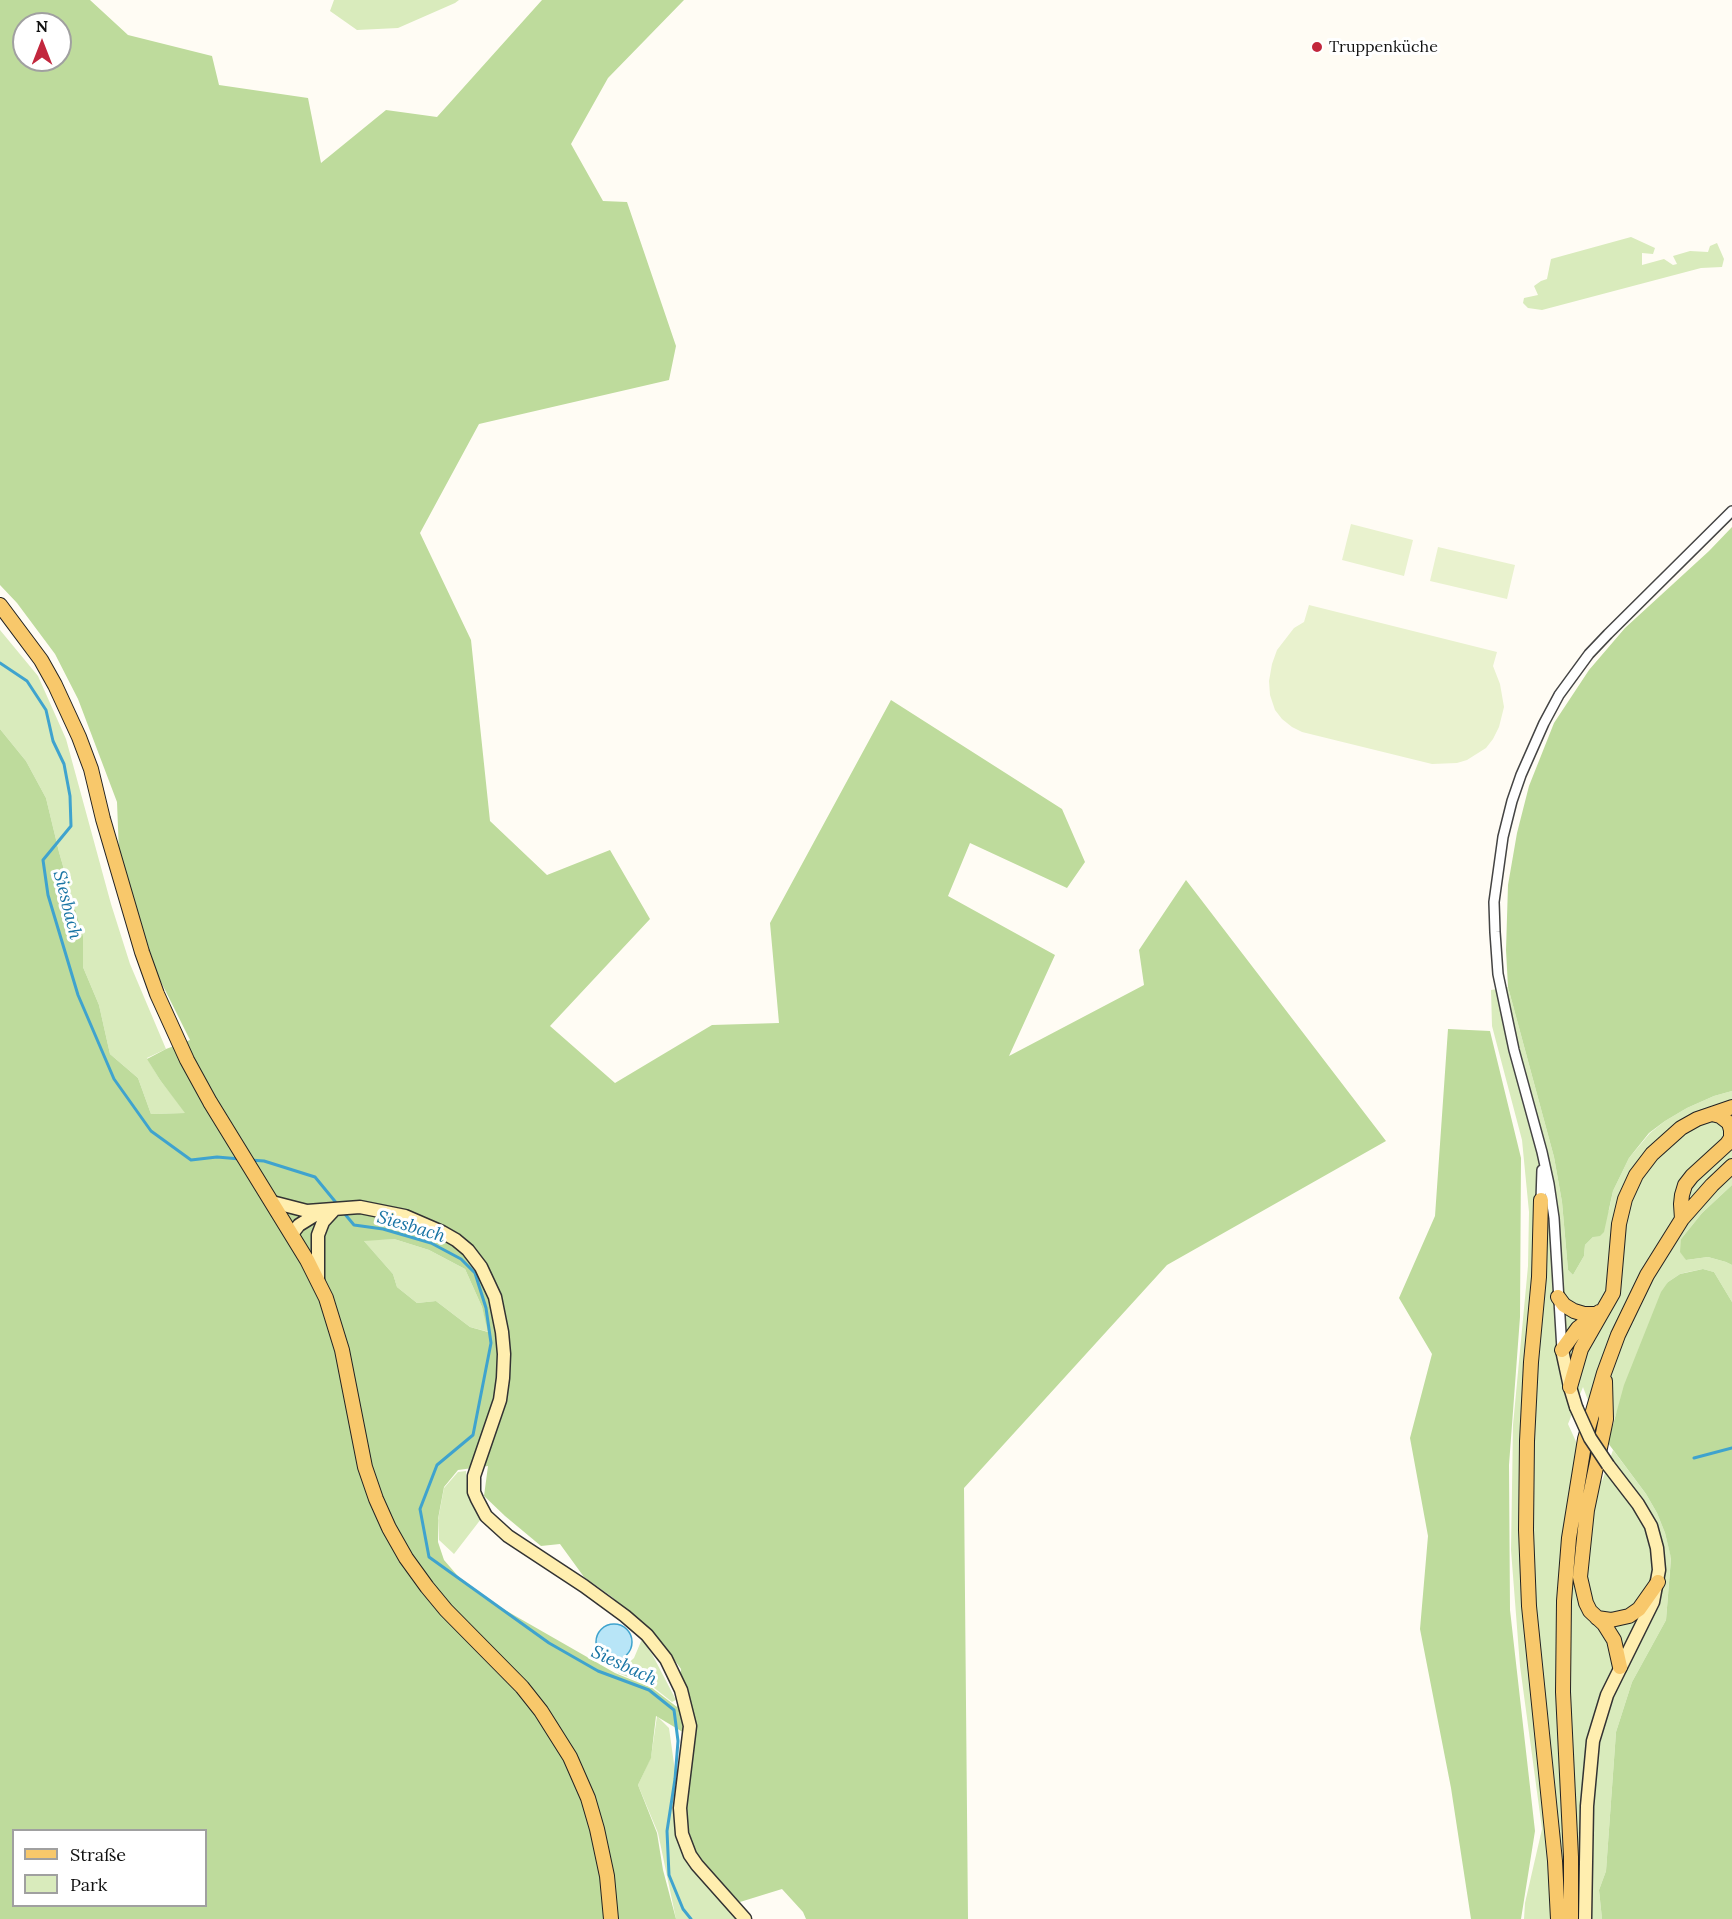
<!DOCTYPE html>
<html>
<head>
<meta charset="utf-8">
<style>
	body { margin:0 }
	#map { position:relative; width:1732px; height:1919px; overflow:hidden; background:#fffcf4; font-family:Lora,serif }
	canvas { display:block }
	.legend { position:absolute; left:12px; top:1829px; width:195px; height:78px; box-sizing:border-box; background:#fff; border:2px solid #a0a0a0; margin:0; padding:8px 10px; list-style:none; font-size:18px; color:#111 }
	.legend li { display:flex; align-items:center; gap:12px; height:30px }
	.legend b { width:30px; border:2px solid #a0a0a0 }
	.north { position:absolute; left:12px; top:12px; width:60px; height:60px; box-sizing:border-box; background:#fff; border:2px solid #a0a0a0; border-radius:50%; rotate:0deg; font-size:16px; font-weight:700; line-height:24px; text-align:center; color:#111 }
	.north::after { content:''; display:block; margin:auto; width:21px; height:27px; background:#c2273d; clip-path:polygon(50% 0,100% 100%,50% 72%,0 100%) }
</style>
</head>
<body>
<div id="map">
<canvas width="1732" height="1919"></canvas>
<ul class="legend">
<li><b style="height:8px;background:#f8c86b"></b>Straße</li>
<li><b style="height:16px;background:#d9ebbc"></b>Park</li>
</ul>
<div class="north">N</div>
</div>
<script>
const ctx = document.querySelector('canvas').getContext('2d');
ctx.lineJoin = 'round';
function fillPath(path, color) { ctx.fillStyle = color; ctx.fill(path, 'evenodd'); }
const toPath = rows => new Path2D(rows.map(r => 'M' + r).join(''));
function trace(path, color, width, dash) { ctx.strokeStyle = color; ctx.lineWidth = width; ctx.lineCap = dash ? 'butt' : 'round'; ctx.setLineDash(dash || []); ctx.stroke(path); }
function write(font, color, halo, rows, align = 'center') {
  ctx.font = font + ' Lora,serif'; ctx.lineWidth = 6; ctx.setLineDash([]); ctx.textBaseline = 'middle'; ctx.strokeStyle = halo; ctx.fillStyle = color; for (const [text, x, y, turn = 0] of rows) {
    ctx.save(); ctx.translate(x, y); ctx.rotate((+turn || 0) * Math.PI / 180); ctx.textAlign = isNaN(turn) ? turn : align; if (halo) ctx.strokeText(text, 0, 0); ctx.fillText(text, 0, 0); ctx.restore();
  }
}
const green = toPath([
	[334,0,459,0,455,3,398,28,357,30,330,11],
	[1631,237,1655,248,1653,254,1642,253,1642,265,1664,259,1673,265,1677,264,1673,256,1690,251,1708,252,1710,246,1717,243,1724,259,1722,267,1701,268,1542,310,1528,308,1523,303,1524,298,1538,295,1534,286,1541,281,1547,279,1551,259],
	[0,630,38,676,66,739,111,904,130,964,166,1049,147,1058,160,1080,186,1113,151,1114,138,1078,110,1054,99,1005,83,967,83,936,59,852,46,798,26,761,0,729],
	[1508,987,1554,1157,1562,1202,1568,1270,1573,1275,1584,1256,1585,1245,1593,1237,1609,1210,1613,1191,1629,1158,1650,1133,1665,1121,1687,1108,1714,1096,1732,1091,1732,1185,1702,1213,1681,1239,1686,1260,1708,1257,1726,1262,1732,1265,1732,1302,1714,1272,1703,1269,1688,1272,1680,1274,1668,1282,1613,1422,1613,1431,1608,1443,1595,1419,1583,1387,1568,1424,1578,1446,1602,1481,1613,1450,1646,1494,1657,1513,1665,1533,1671,1557,1666,1620,1632,1682,1616,1732,1606,1871,1599,1890,1602,1919,1524,1919,1525,1903,1542,1829,1520,1666,1511,1550,1513,1425,1528,1266,1529,1212,1522,1140,1492,1026,1491,990],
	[394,1239,429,1250,465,1269,482,1307,489,1332,470,1327,436,1301,417,1303,397,1287,393,1274,363,1240],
	[466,1471,468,1496,481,1519,454,1554,439,1540,438,1520,444,1488,458,1472],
	[642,1639,652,1654,676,1700,672,1702,653,1687,618,1673,634,1658],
	[657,1716,669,1728,676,1778,674,1819,680,1846,689,1865,737,1919,676,1919,658,1833,638,1785,651,1757]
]);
const forest = toPath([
	[0,0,90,0,128,35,212,56,219,85,308,98,321,163,386,110,437,117,542,0,684,0,608,78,571,144,603,201,627,202,676,346,669,380,479,424,420,533,471,640,490,821,547,875,610,850,650,919,550,1026,615,1083,712,1025,779,1023,770,923,891,700,1062,809,1085,862,1067,888,970,843,948,896,1055,955,1009,1056,1144,985,1139,950,1186,880,1386,1141,1167,1265,964,1488,968,1919,806,1919,803,1912,782,1889,740,1902,697,1860,685,1817,691,1737,656,1716,651,1758,638,1785,657,1833,663,1870,676,1919,0,1919,0,729,26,761,46,798,59,852,83,936,83,967,99,1005,110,1054,138,1078,151,1114,185,1113,160,1080,147,1059,166,1049,190,1040,158,976,136,909,119,853,117,802,78,699,55,654,17,603,0,585],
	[24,24,60,24,60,60,24,60],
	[394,1239,429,1250,465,1269,482,1307,488,1332,470,1327,436,1301,417,1303,397,1287,393,1274,364,1241],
	[488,1466,484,1496,505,1516,541,1546,560,1544,584,1577,612,1597,656,1635,681,1669,677,1707,652,1688,615,1673,484,1598,463,1582,444,1560,438,1542,438,1519,444,1487,458,1470],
	[14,1830,206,1830,206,1906,14,1906],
	[1732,527,1732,1091,1714,1096,1687,1108,1665,1121,1649,1133,1629,1158,1613,1191,1604,1232,1600,1236,1593,1237,1585,1245,1584,1256,1573,1275,1568,1270,1562,1202,1554,1157,1508,987,1506,950,1508,885,1517,833,1529,786,1554,723,1589,670,1625,628,1709,551],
	[1448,1029,1490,1031,1521,1158,1520,1317,1509,1465,1510,1610,1535,1831,1521,1919,1471,1919,1451,1788,1420,1629,1428,1536,1410,1438,1432,1354,1399,1298,1435,1216],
	[1732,1185,1732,1265,1726,1262,1708,1257,1686,1260,1680,1252,1681,1239,1702,1213],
	[1703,1269,1714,1272,1732,1302,1732,1919,1602,1919,1599,1890,1606,1871,1616,1732,1632,1682,1666,1620,1671,1558,1665,1533,1657,1513,1646,1494,1608,1443,1624,1385,1661,1292,1668,1282,1680,1274]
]);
const pitch = toPath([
	[1351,524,1413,540,1404,576,1342,560],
	[1438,547,1515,565,1507,599,1430,581],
	[1309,605,1497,652,1493,666,1500,684,1504,707,1499,727,1493,739,1486,748,1467,760,1457,763,1432,764,1302,732,1292,727,1282,719,1275,710,1270,695,1269,681,1272,664,1277,650,1294,628,1304,622]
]);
const water = toPath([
	'596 1642a18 18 0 1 1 36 0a18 18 0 1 1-36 0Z'
]);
const stream = toPath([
	[0,663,27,681,46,710,53,741,64,764,70,796,71,826,43,860,48,895,78,995,114,1079,151,1131,191,1160,217,1157,240,1159],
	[250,1160,264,1161,315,1177,338,1205],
	[344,1213,354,1225,383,1229,431,1243,461,1259,475,1273,486,1308,491,1343,473,1435,437,1465,420,1509,429,1557,549,1643,598,1671,649,1690,674,1710,678,1741,675,1779,667,1831,669,1875,683,1909,691,1919],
	[1694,1458,1732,1448]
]);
const street = toPath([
	[1541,1200,1542,1170],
	[1562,1350,1554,1218,1549,1184,1542,1152,1514,1050,1498,974,1495,932,1494,902,1503,837,1512,801,1521,775,1544,723,1559,695,1589,654,1608,634,1732,511]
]);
const secondary = toPath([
	[272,1202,307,1211,360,1207,405,1216,442,1232,456,1240,468,1250,481,1267,495,1297,502,1332,504,1354,503,1378,500,1400,474,1476,474,1492,477,1499,486,1516,508,1536,584,1586,625,1616,647,1635,666,1659,681,1690,690,1726,680,1808,682,1834,690,1855,697,1865,745,1919],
	[292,1234,299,1225,320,1212],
	[318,1280,318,1235,323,1222,335,1209],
	[1562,1350,1570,1387,1576,1407],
	[1585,1919,1587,1806,1593,1741,1607,1695,1653,1602,1659,1570,1657,1548,1651,1526,1638,1504,1608,1465]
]);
const primary = toPath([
	[0,605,41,660,55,685,79,737,91,769,103,819,142,952,157,994,187,1060,210,1102,307,1260,326,1298,342,1350,365,1467,376,1499,389,1528,406,1558,427,1587,446,1610,522,1687,541,1711,570,1757,588,1798,597,1829,607,1876,611,1919],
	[1541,1200,1539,1277,1531,1362,1527,1441,1526,1530,1529,1606,1555,1861,1558,1919],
	[1682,1219,1681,1204,1682,1195,1685,1185,1692,1176,1727,1144,1731,1138,1731,1130,1729,1123,1720,1116,1712,1114],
	[1558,1297,1564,1305,1574,1311,1584,1314,1595,1314],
	[1562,1350,1578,1328,1599,1312],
	[1605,1381,1606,1419,1587,1510,1580,1577,1586,1603,1590,1611,1604,1624,1614,1640,1620,1667],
	[1570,1387,1581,1349,1613,1293,1619,1224,1625,1199,1636,1175,1652,1154,1681,1128,1697,1119,1732,1107],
	[1597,1618,1611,1620,1629,1616,1639,1609,1658,1582],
	[1571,1919,1571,1857,1563,1692,1564,1601,1569,1538,1585,1439,1604,1373,1618,1335,1647,1275,1682,1219,1712,1185,1732,1166]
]);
const secondaryBridge = toPath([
	[1576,1407,1590,1438,1608,1465]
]);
const markers = [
	[1317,47,6,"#c2273d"]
];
const poiNames = [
	["Truppenküche",1329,47]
];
const waterNames = [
	["Siesbach",67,905,76],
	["Siesbach",411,1227,17],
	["Siesbach",624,1666,25]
];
fillPath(green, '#d9ebbc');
fillPath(forest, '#bedb9c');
fillPath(pitch, '#e9f2ce');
fillPath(water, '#b8e5f7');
trace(water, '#3fa3ce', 1.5);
trace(stream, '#3fa3ce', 3);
trace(street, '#444', 12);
trace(secondary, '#333', 15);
trace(primary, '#222', 16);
trace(street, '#fff', 9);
trace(secondary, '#ffeeaf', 12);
trace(primary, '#f8c86b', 14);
trace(secondaryBridge, '#333', 15, []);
trace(secondaryBridge, '#ffeeaf', 12);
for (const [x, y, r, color] of markers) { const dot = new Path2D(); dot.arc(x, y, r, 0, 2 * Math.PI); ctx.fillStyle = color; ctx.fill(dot); trace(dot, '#fff', 2); }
write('16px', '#111', '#fff', poiNames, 'left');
write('italic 18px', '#1874a4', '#fff', waterNames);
</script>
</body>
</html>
